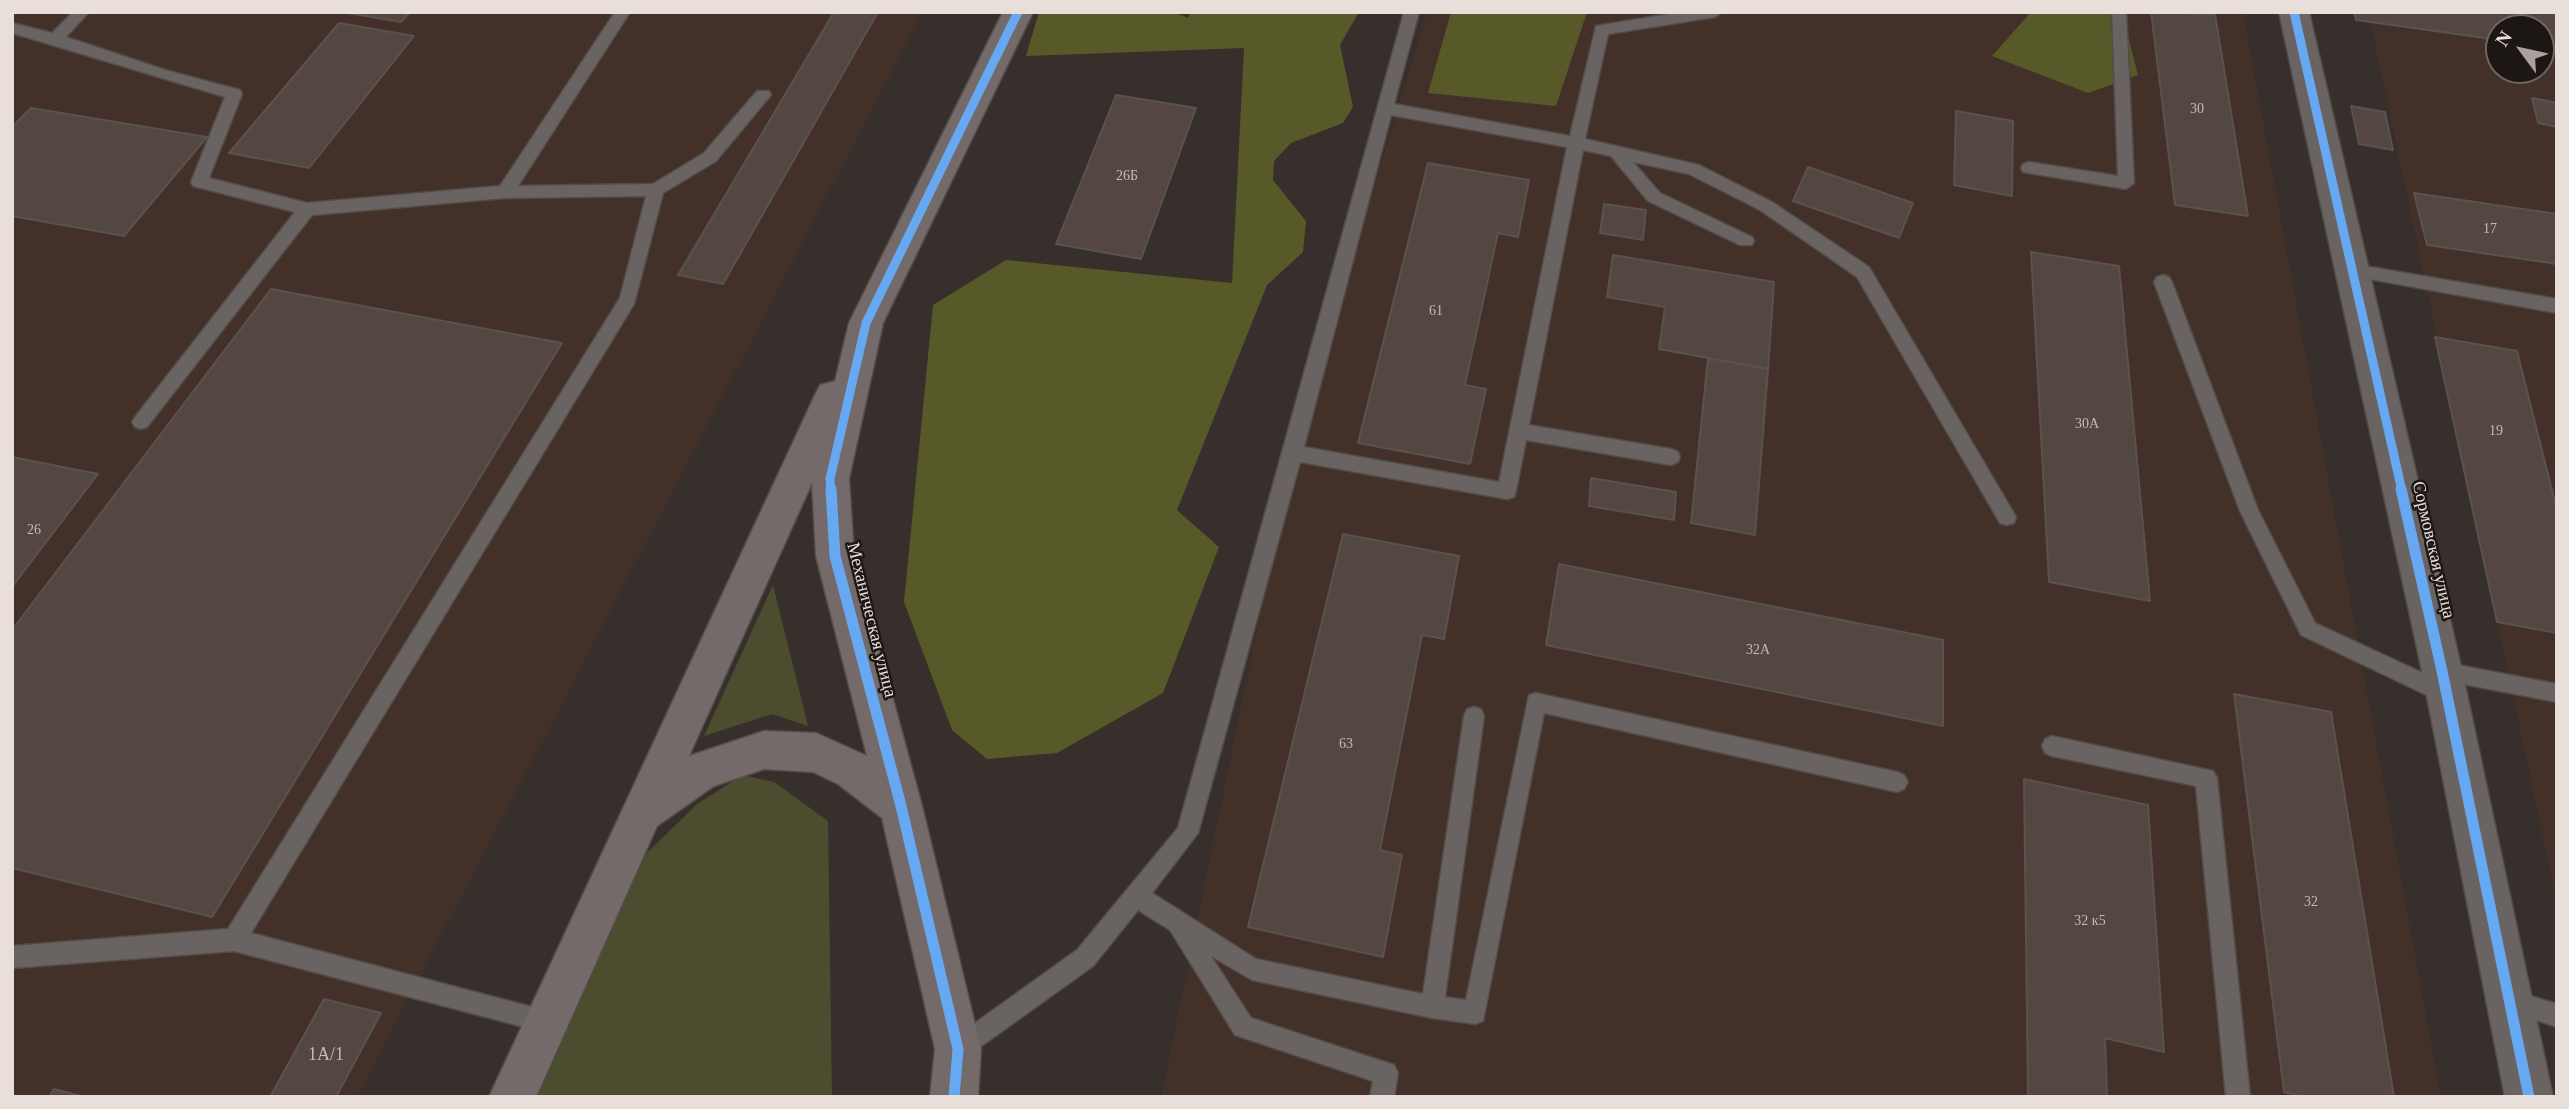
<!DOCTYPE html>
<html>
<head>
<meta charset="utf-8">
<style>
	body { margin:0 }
	#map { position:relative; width:2569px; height:1109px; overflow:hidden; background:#372f2c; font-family:Georgia,serif }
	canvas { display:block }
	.frame { position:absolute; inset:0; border:14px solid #e8dfdb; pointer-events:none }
	.north { position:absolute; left:2485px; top:14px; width:70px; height:70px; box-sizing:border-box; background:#1d1714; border:2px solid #6e6764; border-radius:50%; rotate:303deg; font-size:19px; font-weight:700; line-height:28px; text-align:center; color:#e8dfdb }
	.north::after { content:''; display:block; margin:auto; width:24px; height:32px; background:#aaa19e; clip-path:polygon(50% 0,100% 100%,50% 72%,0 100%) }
</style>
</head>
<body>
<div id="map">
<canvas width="2569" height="1109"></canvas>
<div class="frame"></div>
<div class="north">N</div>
</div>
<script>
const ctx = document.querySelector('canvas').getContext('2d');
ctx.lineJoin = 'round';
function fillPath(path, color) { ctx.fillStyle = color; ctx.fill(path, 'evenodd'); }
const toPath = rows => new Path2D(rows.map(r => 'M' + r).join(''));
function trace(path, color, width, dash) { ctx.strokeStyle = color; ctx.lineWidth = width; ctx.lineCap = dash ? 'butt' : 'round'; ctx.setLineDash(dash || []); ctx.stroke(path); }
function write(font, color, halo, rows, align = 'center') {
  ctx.font = font + ' Georgia,serif'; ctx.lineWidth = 5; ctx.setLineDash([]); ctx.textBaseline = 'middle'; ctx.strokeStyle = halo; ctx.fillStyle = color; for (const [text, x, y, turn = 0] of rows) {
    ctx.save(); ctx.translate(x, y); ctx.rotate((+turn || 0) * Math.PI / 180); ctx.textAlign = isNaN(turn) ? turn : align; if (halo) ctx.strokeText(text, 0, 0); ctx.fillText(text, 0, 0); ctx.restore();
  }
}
const built = toPath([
	[12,12,923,12,357,1097,12,1097],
	[1427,12,2243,12,2441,1097,1161,1097,1293,453],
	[2368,12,2557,12,2557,904],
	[2499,28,2541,28,2541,70,2499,70]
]);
const green = toPath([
	[773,585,808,726,772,714,704,736],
	[743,775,774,782,828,821,832,1097,535,1097,644,856,697,804]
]);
const forest = toPath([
	[1039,12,1174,12,1188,18,1190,12,1359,12,1340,45,1353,107,1343,123,1291,143,1274,161,1273,180,1306,221,1303,252,1267,285,1177,510,1219,547,1163,693,1057,753,987,759,952,730,904,602,933,305,1006,260,1232,283,1244,48,1026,56],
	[1451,12,1587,12,1556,106,1428,93],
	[2031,12,2122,12,2138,75,2088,93,1992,56]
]);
const building = toPath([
	[342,12,410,12,401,22,342,12],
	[834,12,878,12,723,284,678,275,834,12],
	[2151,12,2215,14,2248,216,2175,205,2151,12],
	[2354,12,2557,12,2557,47,2541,45,2541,28,2499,28,2499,40,2356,20,2354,12],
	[339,23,414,36,309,168,229,153,339,23],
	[1116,95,1196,108,1141,259,1056,244,1116,95],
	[2532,98,2557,103,2557,127,2538,123,2532,98],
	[2351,106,2385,112,2393,150,2359,144,2351,106],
	[31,108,207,137,124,236,12,216,12,127,31,108],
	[1956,111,2013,121,2012,196,1954,185,1956,111],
	[1428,163,1529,180,1518,237,1498,233,1465,385,1486,389,1470,464,1358,443,1428,163],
	[1808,167,1913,203,1899,238,1793,201,1808,167],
	[2414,193,2557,214,2557,264,2427,245,2414,193],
	[1604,204,1646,210,1643,240,1600,233,1604,204],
	[2031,252,2119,266,2150,601,2049,582,2031,252],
	[1613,255,1774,282,1768,369,1659,349,1665,307,1607,297,1613,255],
	[271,289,562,343,212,917,12,868,12,630,271,289],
	[2435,337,2517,351,2557,510,2557,633,2497,622,2435,337],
	[1708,358,1768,369,1755,535,1691,523,1708,358],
	[12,457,98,474,12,587,12,457],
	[1591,478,1676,492,1674,520,1589,506,1591,478],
	[1343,534,1459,556,1444,639,1422,635,1380,850,1402,855,1383,957,1248,927,1343,534],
	[1559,564,1943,640,1943,726,1546,645,1559,564],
	[2234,694,2331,712,2394,1097,2305,1097,2284,1092,2234,694],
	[2024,779,2148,805,2164,1052,2105,1038,2107,1097,2028,1097,2024,779],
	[324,999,381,1013,336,1097,270,1097,324,999],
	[54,1089,85,1097,49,1097,54,1089]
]);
const lane = toPath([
	[73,12,89,12,66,37,165,70,240,90,242,94,209,178,307,203,500,186,615,12,630,12,518,186,653,184,704,153,757,91,769,91,771,95,716,161,663,193,634,304,251,933,547,1011,555,1014,558,1022,555,1030,547,1033,234,951,12,968,12,946,228,929,620,298,646,196,505,198,312,215,147,427,141,429,135,427,132,422,135,417,295,212,193,186,191,182,225,97,12,33,12,23,52,33,73,12],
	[1404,12,1419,12,1394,104,1570,136,1596,26,1682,12,1722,12,1715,17,1608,34,1585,139,1699,165,1772,202,1869,267,2016,517,2014,523,2007,525,2000,523,1857,277,1760,210,1689,174,1633,162,1660,193,1752,237,1754,241,1752,245,1740,245,1648,201,1611,156,1583,150,1529,425,1671,449,1678,452,1680,457,1678,462,1671,465,1526,440,1516,491,1514,497,1507,499,1300,462,1198,833,1152,893,1256,959,1423,994,1464,716,1467,709,1474,707,1481,709,1484,716,1445,997,1466,1000,1529,695,1536,693,1897,772,1904,775,1908,782,1904,789,1897,792,1544,713,1483,1021,1475,1024,1432,1018,1252,980,1211,956,1251,1018,1394,1065,1398,1073,1394,1097,1370,1097,1373,1081,1235,1035,1170,930,1138,910,1093,966,966,1057,958,1061,950,1057,946,1049,950,1041,1077,950,1178,828,1404,12],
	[1391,115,1567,147,1499,482,1304,447,1391,115],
	[2112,12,2126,12,2134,183,2126,189,2023,172,2021,168,2023,164,2029,162,2118,176,2112,12],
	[2353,264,2557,299,2557,313,2353,276,2347,275,2345,270,2347,265,2353,264],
	[2163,275,2169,277,2172,282,2258,510,2315,623,2453,687,2456,694,2453,701,2446,703,2439,701,2301,635,2240,511,2154,282,2157,277,2163,275],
	[2442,662,2557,684,2557,702,2442,680,2435,677,2432,671,2435,665,2442,662],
	[2052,736,2213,771,2217,778,2250,1097,2226,1097,2196,786,2052,756,2045,753,2042,746,2045,739,2052,736],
	[2511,990,2557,1004,2557,1027,2503,1009,2500,1001,2503,993,2511,990]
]);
const street = toPath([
	[2279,12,2309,12,2462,671,2553,1097,2505,1097,2422,671,2279,12]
]);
const secondary = toPath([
	[1003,12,1033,12,883,323,849,479,854,556,922,806,981,1049,978,1097,930,1097,935,1049,882,818,838,784,813,772,764,769,714,786,657,826,536,1097,489,1097,815,395,820,385,835,381,849,323,1003,12],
	[812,483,816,556,867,756,816,733,764,731,689,756,812,483]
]);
const cyclewayFar1 = toPath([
	[2294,12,2402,491],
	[831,491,830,479,866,323,1018,12]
]);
const cycleway = toPath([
	[831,489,835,556,901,806,958,1049,954,1097],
	[2401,489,2442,671,2529,1097]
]);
const numberNames = [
	["30",2197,109],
	["26Б",1127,176],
	["17",2490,229],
	["61",1436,311],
	["30А",2087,424],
	["19",2496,431],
	["26",34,530],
	["32А",1758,650],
	["63",1346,744],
	["32",2311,902],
	["32 к5",2090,921]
];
const streetNames = [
	["Сормовская улица",2433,550,77],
	["Механическая улица",871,620,76]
];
const nearNumbernames = [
	["1А/1",326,1055]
];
fillPath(built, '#423029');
fillPath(green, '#4c4d2e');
fillPath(forest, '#575928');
fillPath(building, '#544742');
trace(building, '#5a5250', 2);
trace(lane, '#524c49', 3);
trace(street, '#524c49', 3);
trace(secondary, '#524c49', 3);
fillPath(lane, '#696361');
fillPath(street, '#696361');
fillPath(secondary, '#736a69');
trace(cyclewayFar1, '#66a8f1', 9);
trace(cycleway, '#66a8f1', 11);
write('14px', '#c3b9b5', null, numberNames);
write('18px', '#e8dfdb', '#1d1714', streetNames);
write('18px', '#c3b9b5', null, nearNumbernames);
</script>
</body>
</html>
